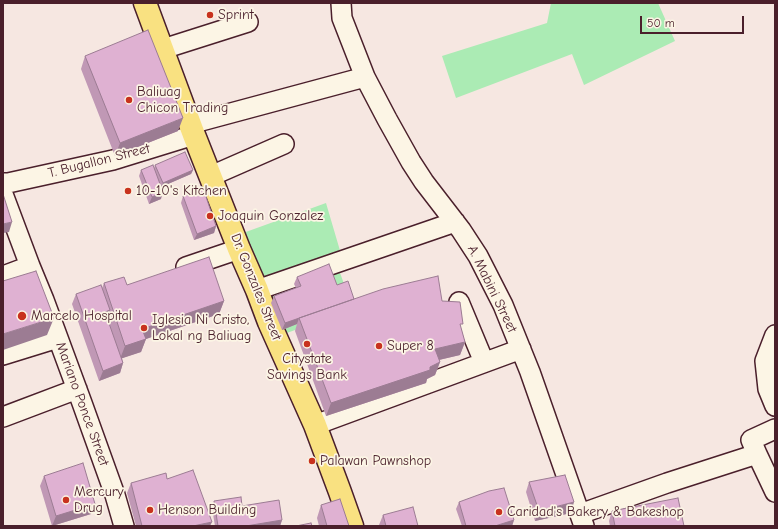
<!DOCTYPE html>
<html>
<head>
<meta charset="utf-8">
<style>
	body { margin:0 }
	#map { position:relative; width:778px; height:529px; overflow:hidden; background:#f6e7e1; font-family:"Comic Neue",sans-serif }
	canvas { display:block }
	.frame { position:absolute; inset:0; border:4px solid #4a1f2b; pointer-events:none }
	.scale { position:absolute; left:640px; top:16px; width:104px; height:18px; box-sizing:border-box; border:2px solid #4a1f2b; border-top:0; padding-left:5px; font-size:12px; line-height:14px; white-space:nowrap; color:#4a1f2b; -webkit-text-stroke:3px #fcf5e5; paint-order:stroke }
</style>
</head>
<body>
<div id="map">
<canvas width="778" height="529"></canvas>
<div class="frame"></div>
<div class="scale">50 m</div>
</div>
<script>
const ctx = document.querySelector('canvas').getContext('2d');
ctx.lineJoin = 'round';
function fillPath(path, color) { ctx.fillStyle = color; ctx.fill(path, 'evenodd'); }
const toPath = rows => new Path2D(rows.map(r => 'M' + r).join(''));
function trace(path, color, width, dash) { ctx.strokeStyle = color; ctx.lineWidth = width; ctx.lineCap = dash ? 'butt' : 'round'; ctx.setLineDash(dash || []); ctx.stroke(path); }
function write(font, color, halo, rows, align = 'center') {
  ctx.font = font + ' "Comic Neue",sans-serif'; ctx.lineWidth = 3.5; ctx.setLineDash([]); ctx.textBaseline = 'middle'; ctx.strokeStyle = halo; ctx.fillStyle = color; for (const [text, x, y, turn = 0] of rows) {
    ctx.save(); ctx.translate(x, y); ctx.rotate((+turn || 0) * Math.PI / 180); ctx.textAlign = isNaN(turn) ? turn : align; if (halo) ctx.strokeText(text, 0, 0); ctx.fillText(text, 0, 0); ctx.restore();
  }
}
const green = toPath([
	[551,3,658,3,675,41,584,85,572,54,456,98,442,56,547,23],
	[326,203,341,254,334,256,353,309,284,334,243,233]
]);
const minor = toPath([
	[341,3,342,18,365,77,387,119,411,162,424,182,461,230,478,256,503,305,530,372,584,526],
	[163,49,248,22],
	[190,124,365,77],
	[211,176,284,144],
	[3,183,8,183,113,160,194,135],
	[3,194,30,266,44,300,82,403,115,495,124,526],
	[186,267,239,249],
	[3,276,30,266],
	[257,290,455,222],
	[459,302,484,362],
	[775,335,765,361,768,389,775,406],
	[3,355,58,338],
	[3,417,77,389],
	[315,425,521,349],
	[757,454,775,492],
	[580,514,667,483,757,454,751,440,775,429]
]);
const major = toPath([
	[145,3,194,135,239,249,257,290,269,322,315,425,340,492,352,526]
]);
const wall = toPath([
	[85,56,178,131,115,156,81,69],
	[155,165,193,170,191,174,161,187,161,199,149,204,139,176,141,170,154,168],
	[183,196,216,226,214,233,194,240,181,203],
	[297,277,337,285,354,299,442,301,461,328,465,342,460,355,439,360,440,362,435,375,427,379,426,383,326,416,295,331,297,324,282,330,271,303,274,296,296,288,294,284],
	[104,283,127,285,224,301,219,314,146,339,141,352,122,358,123,363,120,373,99,381,72,304,76,294,102,288],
	[44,476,91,514,52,526,40,486],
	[167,479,210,526,136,526,127,493,131,483],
	[529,482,571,513,535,521,526,492],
	[214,501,242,506,282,520,280,526,215,526,212,508],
	[459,502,514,520,512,526,462,526,456,509],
	[321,505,349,526,319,526,317,518],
	[612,511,684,526,610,526,609,521],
	[383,515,418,526,380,526,379,525]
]);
const shadedWall = toPath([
	[183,118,178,131,115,156,120,143],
	[193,170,191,174,161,187,163,183],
	[163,192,161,199,149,204,152,197],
	[12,222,9,232,3,233,3,224],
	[216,226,214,233,194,240,197,234],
	[224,301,219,314,146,339,141,352,120,359,125,346,142,329],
	[110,310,106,321,105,312],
	[54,318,47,335,3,350,3,334],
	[299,318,297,324,282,330,285,323],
	[465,342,460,355,430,362,435,349],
	[440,362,435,375,427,379,426,383,326,416,331,403],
	[123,363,120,373,99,381,103,371],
	[574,502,571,513,535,521,539,511],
	[95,504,91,514,52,526,56,516],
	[282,520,280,526,246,526],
	[514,520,512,526,495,526],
	[212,522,210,526,193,526]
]);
const building = toPath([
	[148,30,183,118,120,143,85,56,148,30],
	[185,152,193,170,163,183,155,165,185,152],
	[153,165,163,192,152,197,141,170,153,165],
	[203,188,216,226,197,234,183,196,203,188],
	[3,194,12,222,3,224,3,194],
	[209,257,224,301,142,329,146,339,125,346,104,283,124,277,127,285,209,257],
	[329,264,337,285,348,281,354,299,285,323,274,296,301,286,297,277,329,264],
	[36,271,54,318,3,334,3,281,36,271],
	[438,276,442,301,460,302,463,324,460,324,465,342,435,349,440,362,430,367,430,370,331,403,299,318,383,289,438,276],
	[101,285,110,310,105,312,123,363,103,371,76,294,101,285],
	[83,463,95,504,56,516,44,476,83,463],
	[193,470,212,522,193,526,142,526,131,483,166,473,167,479,193,470],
	[565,475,574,502,539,511,529,482,565,475],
	[504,488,514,520,495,526,466,526,459,502,489,491,504,488],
	[241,497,242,506,279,500,282,520,246,526,218,526,214,501,241,497],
	[678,498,684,526,615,526,612,511,678,498],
	[340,499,349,526,327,526,321,505,340,499],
	[413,507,418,526,386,526,383,515,413,507],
	[311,523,312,526,296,526,311,523]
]);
const markers = [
	[210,15,4,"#c8321e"],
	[129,100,4,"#c8321e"],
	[128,191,4,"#c8321e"],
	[210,216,4,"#c8321e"],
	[22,316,5,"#c8321e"],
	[144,328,4,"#c8321e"],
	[307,344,4,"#c8321e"],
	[379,346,4,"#c8321e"],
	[312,461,4,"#c8321e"],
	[66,500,4,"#c8321e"],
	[150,510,4,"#c8321e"],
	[499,512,4,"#c8321e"]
];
const poiNames = [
	["Sprint",218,15],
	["Baliuag",137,92],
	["Chicon Trading",137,108],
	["10-10's Kitchen",136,191],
	["Joaquin Gonzalez",218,216],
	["Marcelo Hospital",31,316],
	["Iglesia Ni Cristo,",152,320],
	["Lokal ng Baliuag",152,336],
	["Super 8",387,346],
	["Citystate",307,359,"center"],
	["Savings Bank",307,375,"center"],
	["Palawan Pawnshop",320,461],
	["Mercury",74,492],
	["Drug",74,508],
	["Henson Building",158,510],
	["Caridad's Bakery & Bakeshop",507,512]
];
const streetNames = [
	["T. Bugallon Street",99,161,-14],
	["Dr. Gonzales Street",256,287,68],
	["A. Mabini Street",492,289,64],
	["Mariano Ponce Street",82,404,70]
];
fillPath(green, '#abebb4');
trace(minor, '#4a1f2b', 22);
trace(major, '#4a1f2b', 25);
trace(minor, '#fcf5e5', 19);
trace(major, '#f9e181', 22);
fillPath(wall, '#c098b5');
fillPath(shadedWall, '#9c7c93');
fillPath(building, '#dfb1d2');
trace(building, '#9c7c93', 1);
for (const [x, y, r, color] of markers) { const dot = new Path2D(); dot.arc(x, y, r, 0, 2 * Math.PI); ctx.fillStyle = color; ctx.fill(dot); trace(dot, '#fcf5e5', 1.5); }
write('14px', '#4a1f2b', '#fcf5e5', poiNames, 'left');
write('14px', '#4a1f2b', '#fcf5e5', streetNames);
</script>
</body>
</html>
